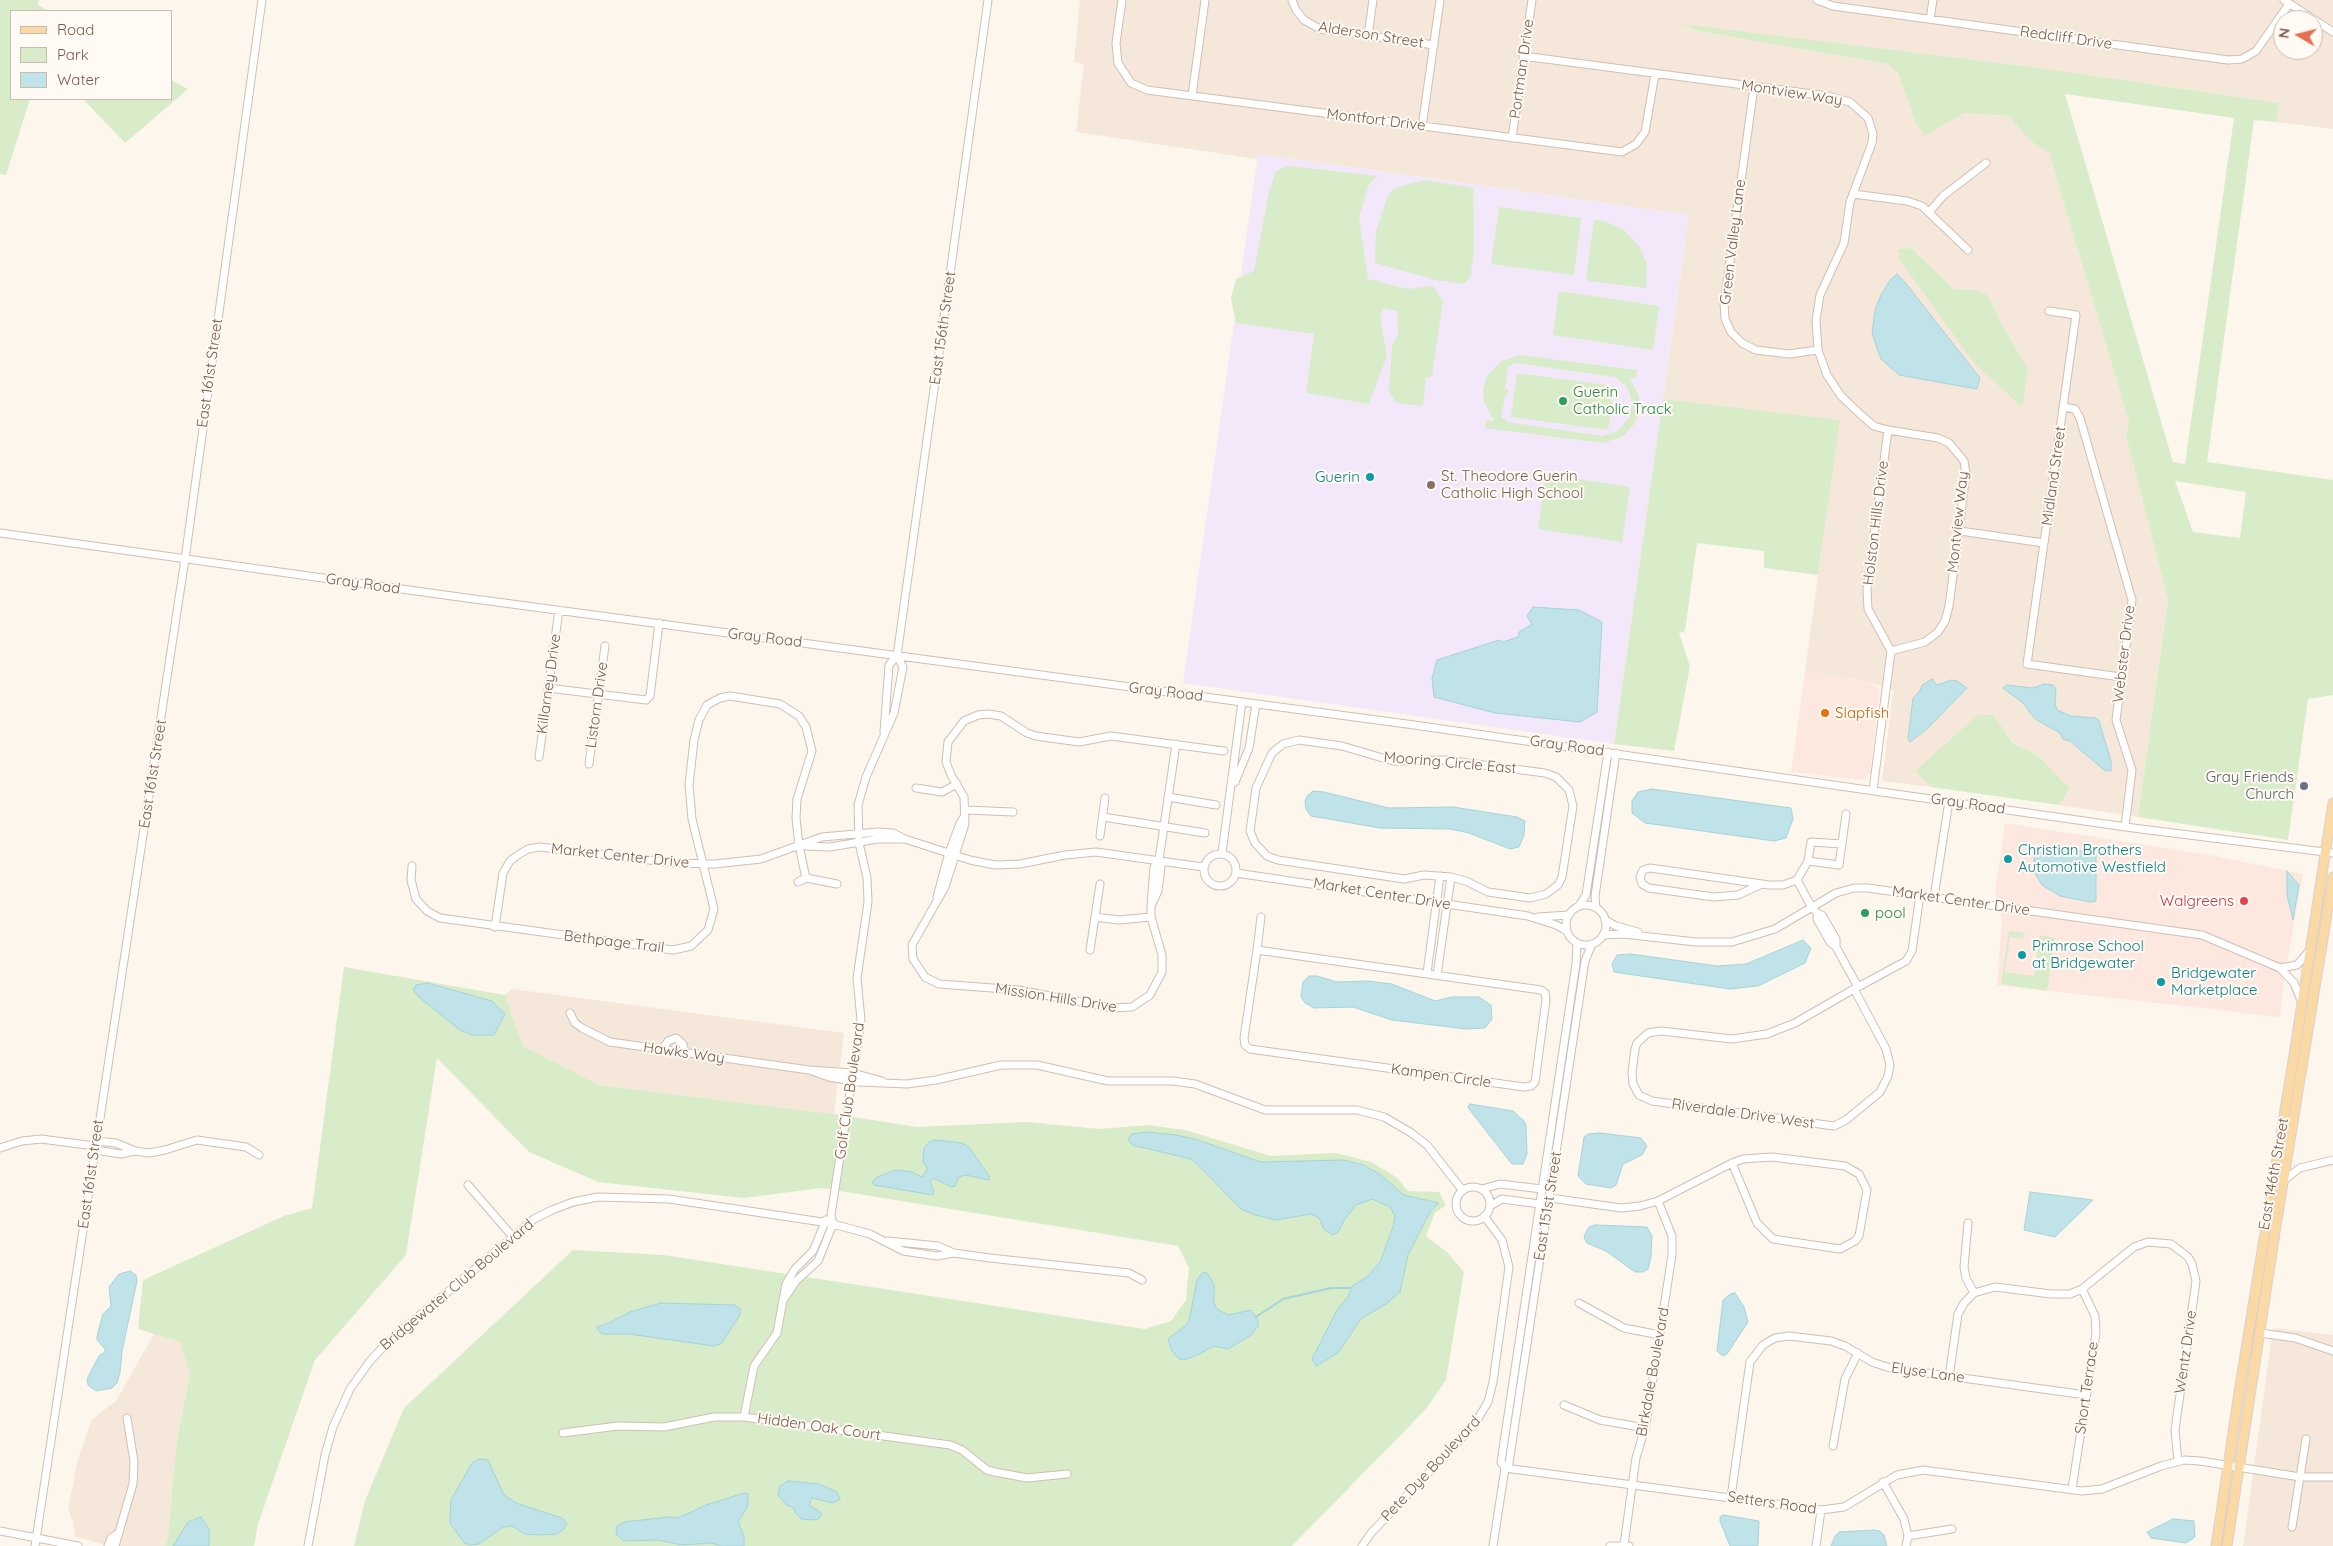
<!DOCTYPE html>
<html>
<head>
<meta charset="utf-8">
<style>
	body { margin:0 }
	#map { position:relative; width:2333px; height:1546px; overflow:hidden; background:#fdf6ec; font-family:Quicksand,sans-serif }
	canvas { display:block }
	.legend { position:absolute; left:10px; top:10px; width:162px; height:90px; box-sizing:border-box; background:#fffaf3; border:1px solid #cabbb1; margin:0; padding:6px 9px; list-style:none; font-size:15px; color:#7a5c4d }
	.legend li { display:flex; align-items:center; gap:10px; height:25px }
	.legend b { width:25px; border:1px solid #cabbb1 }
	.north { position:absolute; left:2273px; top:10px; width:50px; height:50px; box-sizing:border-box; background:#fffaf3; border:1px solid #cabbb1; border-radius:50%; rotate:278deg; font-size:14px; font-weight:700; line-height:20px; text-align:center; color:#7a5c4d }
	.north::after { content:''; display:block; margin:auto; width:18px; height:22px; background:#e76f51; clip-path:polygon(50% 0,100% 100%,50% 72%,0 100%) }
</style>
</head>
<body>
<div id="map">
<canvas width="2333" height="1546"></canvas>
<ul class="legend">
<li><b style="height:6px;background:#fbd9a5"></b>Road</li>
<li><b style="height:14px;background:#d8ecc9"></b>Park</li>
<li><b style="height:14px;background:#bfe3e8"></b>Water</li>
</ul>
<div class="north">N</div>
</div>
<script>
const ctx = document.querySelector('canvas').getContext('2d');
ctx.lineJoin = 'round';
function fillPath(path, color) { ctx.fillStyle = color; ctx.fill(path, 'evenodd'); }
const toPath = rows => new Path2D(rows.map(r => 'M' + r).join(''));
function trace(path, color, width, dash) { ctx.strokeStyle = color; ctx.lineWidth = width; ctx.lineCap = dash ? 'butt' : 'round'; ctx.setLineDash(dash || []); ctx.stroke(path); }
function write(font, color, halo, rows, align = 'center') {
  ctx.font = font + ' Quicksand,sans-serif'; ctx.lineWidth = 4; ctx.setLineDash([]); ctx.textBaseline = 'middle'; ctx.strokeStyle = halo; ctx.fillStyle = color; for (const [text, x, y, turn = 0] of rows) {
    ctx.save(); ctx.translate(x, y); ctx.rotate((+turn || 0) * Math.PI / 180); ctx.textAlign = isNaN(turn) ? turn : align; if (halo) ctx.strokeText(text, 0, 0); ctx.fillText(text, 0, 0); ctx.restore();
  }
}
const residential = toPath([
	[1080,0,2333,0,2333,129,2276,122,2279,103,2041,68,1683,25,1698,31,1888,64,1898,73,1915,121,1964,113,2009,116,2029,140,2049,153,2129,422,2126,436,2168,600,2138,817,2059,805,2070,790,2036,754,2014,744,2007,733,1916,771,1931,787,1882,781,1893,690,1864,681,1805,672,1839,421,1663,399,1689,215,1258,154,1257,159,1076,132,1084,64,1074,62],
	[2283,20,2313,20,2313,50,2283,50],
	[1911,248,1954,289,1976,290,1987,294,2000,321,2028,369,1899,249],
	[512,989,844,1033,834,1114,599,1085,523,1046,505,995],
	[2273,1328,2333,1335,2333,1546,2243,1546],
	[154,1334,180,1342,190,1374,177,1439,168,1536,165,1546,108,1546,75,1536,73,1521,68,1509,78,1459,92,1419,116,1401]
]);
const commercial = toPath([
	[1805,672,1864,681,1880,688,1870,773,1863,780,1791,772],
	[2005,823,2210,855,2303,874,2284,979,2280,1017,1997,985,2002,919,1995,894]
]);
const education = toPath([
	[1258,154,1689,215,1614,744,1183,683]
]);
const green = toPath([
	[0,0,39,0,38,5,48,11,11,11,11,99,30,99,6,175,0,174],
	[1681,24,2041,68,2279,103,2276,122,2254,120,2207,462,2333,480,2333,695,2308,699,2288,840,2138,817,2168,600,2126,436,2129,422,2049,153,2029,140,2009,116,1964,113,1925,136,1915,121,1898,73,1888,64,1698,31],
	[2065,94,2234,118,2185,464,2173,462],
	[2175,481,2246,492,2240,538,2193,532],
	[171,80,188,89,125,143,83,99,171,99],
	[1288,166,1378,176,1369,184,1359,217,1368,279,1407,289,1433,286,1443,301,1432,376,1426,378,1423,406,1397,403,1389,393,1392,345,1398,335,1397,311,1384,308,1380,316,1387,356,1369,404,1306,393,1314,334,1236,323,1231,298,1236,279,1254,271,1269,192,1276,171],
	[1426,180,1473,188,1474,251,1470,278,1463,284,1436,280,1375,263,1376,231,1387,198,1394,188],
	[1499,207,1581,218,1574,275,1491,264],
	[1594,220,1604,221,1623,229,1639,246,1647,264,1646,288,1589,281,1586,277],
	[1911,248,1954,289,1976,290,1987,294,2000,321,2028,369,2022,407,1973,362,1900,260,1899,249],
	[1559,291,1659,306,1653,350,1553,335],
	[1520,355,1637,370,1636,378,1629,377,1639,396,1639,409,1636,422,1622,437,1603,443,1485,428,1486,420,1494,421,1484,402,1483,389,1487,376,1501,361],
	[1516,363,1615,377,1626,386,1630,394,1632,404,1629,418,1616,432,1602,436,1508,422,1501,417,1505,395,1508,395,1508,389,1505,389,1508,366],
	[1517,373,1614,386,1608,430,1511,417],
	[1663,399,1840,420,1818,575,1764,568,1764,551,1697,543,1685,631,1679,633,1690,666,1674,751,1614,744],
	[1546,474,1630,487,1622,542,1538,529],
	[1978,715,1993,715,2014,744,2036,754,2070,789,2059,805,1931,787,1915,771],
	[2009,931,2024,933,2023,939,2010,937,2005,972,2034,976,2040,935,2055,938,2047,991,2001,984],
	[344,967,505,995,523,1046,599,1085,834,1114,917,1127,1027,1122,1100,1129,1148,1125,1185,1130,1271,1156,1336,1153,1371,1162,1396,1177,1408,1191,1439,1192,1446,1205,1435,1213,1426,1236,1447,1252,1464,1272,1446,1380,1426,1409,1292,1546,354,1546,365,1501,404,1408,573,1250,663,1255,1145,1329,1171,1321,1186,1300,1189,1268,1178,1246,821,1188,744,1198,598,1182,529,1152,437,1058,406,1255,315,1360,258,1524,254,1546,165,1546,168,1536,177,1439,190,1374,180,1342,138,1329,143,1280,284,1216,312,1208]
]);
const water = toPath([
	[1897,274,1904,281,1980,378,1977,389,1899,375,1881,359,1872,334,1875,310,1881,295,1891,279,1897,274],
	[1533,607,1579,610,1602,622,1597,712,1580,722,1495,713,1434,697,1432,678,1437,660,1499,640,1503,642,1518,637,1519,632,1532,624,1527,616,1533,607],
	[1932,679,1937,685,1951,680,1957,681,1967,688,1927,729,1910,742,1908,739,1913,698,1920,691,1922,685,1932,679],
	[2044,684,2053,685,2056,689,2055,704,2057,710,2071,716,2096,718,2099,721,2111,761,2111,771,2104,770,2070,741,2063,739,2060,733,2035,719,2023,703,2003,688,2007,685,2033,688,2044,684],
	[1652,789,1791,808,1793,819,1786,838,1774,841,1645,823,1632,813,1632,801,1638,792,1652,789],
	[1313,791,1324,792,1389,808,1453,807,1517,817,1525,821,1524,835,1519,847,1510,849,1469,833,1450,829,1380,828,1311,816,1306,809,1305,802,1307,796,1313,791],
	[2043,847,2096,853,2096,901,2090,902,2060,896,2042,885,2034,872,2034,858,2037,848,2043,847],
	[2287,871,2299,885,2293,920,2287,895,2287,871],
	[1803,940,1811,948,1805,963,1758,986,1730,989,1614,972,1612,964,1617,955,1631,954,1717,966,1746,964,1803,940],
	[1309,976,1317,976,1337,982,1368,981,1392,984,1435,1001,1452,997,1479,997,1491,1005,1492,1019,1485,1028,1466,1029,1392,1020,1353,1007,1314,1008,1305,1003,1301,997,1303,982,1309,976],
	[427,983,492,1001,505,1014,494,1035,472,1035,460,1030,420,998,413,990,416,985,427,983],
	[1470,1104,1513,1111,1524,1121,1526,1125,1527,1154,1523,1164,1512,1164,1469,1109,1468,1106,1470,1104],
	[1147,1132,1177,1135,1198,1140,1261,1162,1344,1160,1363,1165,1380,1174,1404,1195,1439,1203,1430,1212,1408,1255,1400,1292,1386,1304,1361,1319,1338,1353,1316,1366,1312,1359,1338,1308,1348,1297,1352,1286,1367,1277,1380,1262,1393,1227,1395,1216,1390,1207,1372,1199,1356,1205,1344,1220,1339,1231,1333,1235,1324,1229,1319,1218,1311,1214,1276,1220,1255,1215,1241,1209,1198,1165,1191,1159,1132,1145,1128,1139,1132,1134,1147,1132],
	[1600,1133,1641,1138,1647,1146,1642,1155,1623,1164,1616,1185,1611,1188,1586,1184,1578,1176,1584,1137,1588,1134,1600,1133],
	[936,1140,962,1143,969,1147,989,1176,989,1180,965,1175,959,1177,955,1186,951,1187,933,1178,930,1182,934,1191,933,1195,874,1185,872,1182,877,1177,896,1170,912,1172,922,1177,927,1170,926,1165,923,1163,924,1148,929,1142,936,1140],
	[2030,1192,2093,1200,2055,1237,2024,1230,2030,1192],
	[1595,1225,1647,1227,1652,1236,1651,1257,1648,1269,1643,1272,1635,1272,1606,1251,1587,1243,1584,1238,1586,1232,1589,1227,1595,1225],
	[130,1271,136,1275,137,1281,122,1351,120,1373,117,1383,112,1388,96,1391,88,1385,87,1379,99,1356,105,1352,105,1349,97,1340,97,1336,103,1314,111,1306,109,1287,119,1274,130,1271],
	[1203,1272,1207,1273,1214,1284,1214,1303,1217,1309,1228,1315,1251,1310,1258,1320,1258,1326,1251,1335,1228,1349,1213,1346,1200,1354,1184,1360,1179,1359,1172,1351,1168,1339,1185,1326,1189,1321,1197,1280,1203,1272],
	[1735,1293,1744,1307,1748,1322,1727,1354,1723,1356,1717,1351,1723,1300,1730,1294,1735,1293],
	[661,1303,735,1305,740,1309,740,1315,721,1344,714,1346,629,1334,602,1334,596,1327,609,1323,630,1312,661,1303],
	[479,1459,488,1460,504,1495,516,1503,562,1518,567,1523,564,1529,557,1534,539,1535,525,1534,512,1526,503,1527,479,1544,471,1545,464,1543,450,1523,451,1500,472,1463,479,1459],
	[788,1481,819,1484,837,1492,840,1499,833,1503,812,1498,809,1506,818,1510,822,1515,817,1520,801,1519,796,1514,793,1507,786,1505,778,1495,780,1486,788,1481],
	[744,1493,748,1494,748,1506,738,1522,744,1536,744,1546,722,1546,711,1543,682,1545,658,1540,624,1541,616,1534,617,1526,624,1522,668,1517,678,1518,706,1505,744,1493],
	[1723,1515,1759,1521,1758,1546,1730,1546,1720,1521,1720,1517,1723,1515],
	[201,1517,209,1529,209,1546,173,1546,188,1522,201,1517],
	[2173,1519,2194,1521,2195,1537,2186,1543,2151,1538,2147,1532,2173,1519],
	[1873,1530,1880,1531,1884,1535,1887,1546,1831,1546,1835,1536,1839,1532,1873,1530]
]);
const stream = toPath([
	[1256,1317,1283,1299,1331,1288,1350,1288]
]);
const minor = toPath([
	[1122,0,1116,43,1118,63,1131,83,1147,90,1622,152,1636,144,1645,132,1655,74],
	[1292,0,1296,10,1304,20,1320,29,1434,45],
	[1817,0,1833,6,2228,60,2242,59,2256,51,2289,4],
	[2284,0,2333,32],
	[1930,19,1933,0],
	[1368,36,1373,0],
	[1523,56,1828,96,1850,102,1868,118,1873,134,1872,143,1850,202,1844,243,1820,295,1816,320,1818,350,1827,375,1841,396,1860,414,1874,426,1888,430,1938,438,1949,443,1964,461,1966,474,1949,606,1945,621,1938,632,1925,642,1891,651],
	[1754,87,1724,304,1725,319,1731,332,1742,343,1756,350,1789,354,1818,350],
	[1192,96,1205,0],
	[1422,127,1440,0],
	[1512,138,1532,0],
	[1853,194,1907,201,1922,206,1968,250],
	[1930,211,1943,196,1986,163],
	[2049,311,2076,315,2027,664,2121,677],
	[2063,407,2075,409,2080,418,2132,600,2116,720,2132,770,2125,826],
	[1960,531,2044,543],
	[0,533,452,596,1414,725,2133,828,2333,853],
	[897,656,988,0],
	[548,688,646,700,650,696,659,623],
	[884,732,889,665,897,656],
	[1299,740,1342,746,1393,761,1445,760,1545,773,1556,777,1569,790,1573,806,1562,877,1558,885,1546,894,1530,898,1488,892,1466,881,1451,877,1424,875,1404,879,1278,860,1267,856,1255,843,1250,831,1256,788,1272,753,1283,744,1299,740],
	[539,757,559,610],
	[589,764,605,646],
	[1235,782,1249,748,1256,704],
	[916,788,942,792,957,784],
	[1873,790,1891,651,1868,609,1867,589,1888,430],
	[1168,797,1216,805],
	[965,810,1013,812],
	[1103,817,1205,833],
	[1100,836,1105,798],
	[806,846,830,847,878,839,904,839],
	[1222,853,1242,702],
	'1204 870a16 16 0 1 1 32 0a16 16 0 1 1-32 0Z',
	[1159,860,1154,867,1151,906,1158,891,1161,867,1159,860,1176,744],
	[1808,861,1811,842,1842,844],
	[412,866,411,880,416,899,427,911,440,918,673,950,691,946,708,930,714,909,692,819,689,785,694,740,699,720,707,705,720,698,730,696,780,704,799,716,806,727,812,751,797,799,796,818,799,846,806,878,837,884],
	[1236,873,1528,916,1556,925,1567,931],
	[1797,880,1811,906,1818,914,1822,915,1836,939,1836,947,1858,987],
	[1797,880,1808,861,1839,865,1846,814],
	[798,882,806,878],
	[1762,884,1738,895,1714,897,1649,888,1642,884,1640,877,1643,870,1650,868,1769,885,1783,885,1797,880],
	[937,897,949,853,960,823,964,817],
	[1934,897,1949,801],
	'1566 925a20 20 0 1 1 40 0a20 20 0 1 1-40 0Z',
	[1151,906,1151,917,1162,955,1162,972,1150,995,1132,1007,1112,1008,1019,990,939,984,925,977,913,959,912,945,945,887,965,824,964,797,951,775,946,762,948,742,964,721,978,715,988,714,1001,716,1027,733,1036,736,1079,742,1111,736,1224,751],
	[1579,906,1586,895,1608,752],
	[1596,908,1595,896,1616,753],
	[1818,914,1817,919,1830,942,1836,947],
	[1095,917,1119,920,1151,917],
	[1538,917,1569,915],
	[1605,920,1616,926,1638,932],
	[495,927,503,873,510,861,518,855,528,849,540,847,674,863,715,864,761,859,822,837,878,832,893,833,905,839,970,860,995,865,1020,864,1065,855,1096,852,1203,867],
	[1603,935,1623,934,1696,942,1732,942,1775,929,1836,893,1854,888,1868,888,2202,935,2280,968,2294,983,2302,1003],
	[1090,950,1100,884],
	[1257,950,1541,990,1545,993,1546,1000,1535,1082,1531,1086,1524,1087,1250,1049,1245,1045,1244,1038,1257,950],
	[1257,950,1261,917],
	[2280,968,2297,965,2310,950],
	[1427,973,1440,876],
	[1437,975,1451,877],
	[1854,989,1886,1049,1890,1065,1888,1076,1880,1092,1846,1120,1834,1126,1652,1101,1639,1095,1633,1084,1632,1073,1635,1049,1637,1043,1648,1033,1661,1031,1732,1039,1767,1034,1795,1023,1807,1016,1854,989,1858,987,1906,961,1912,951,1920,895],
	[570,1013,575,1023,582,1028,610,1042,809,1070,853,1073,882,1081],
	[662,1050,668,1041,676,1038,683,1044,685,1053],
	[809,1070,829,1077,859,1082,907,1084,936,1080,1001,1065,1037,1065,1108,1081,1173,1081,1195,1084,1265,1110,1357,1110,1384,1117,1410,1132,1427,1145,1463,1191],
	[96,1141,116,1143,135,1151,149,1153,165,1150,197,1140,246,1147,259,1155],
	[0,1148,22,1141,41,1139,95,1146],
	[95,1150,121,1154,134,1151],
	[2284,1180,2300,1168,2333,1160],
	[468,1185,513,1237],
	'1456 1204a17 17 0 1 1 34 0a17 17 0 1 1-34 0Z',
	[1482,1189,1500,1184,1542,1189],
	[1550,1198,1621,1208,1640,1206,1658,1201,1732,1163,1743,1159,1772,1157,1845,1166,1859,1174,1867,1190,1859,1236,1855,1241,1840,1249,1773,1239,1757,1223,1732,1163],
	[1490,1206,1502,1199,1540,1204],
	[1968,1223,1964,1267,1966,1278,1974,1293],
	[888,1241,938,1246,954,1253,990,1258,1129,1273,1142,1280],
	[784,1299,796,1281,818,1261,833,1224,831,1215,861,1020,857,978,868,902,867,878,859,843,858,805,866,777,894,713,903,667,897,656],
	[1579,1303,1624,1328,1660,1335],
	[2260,1333,2295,1338,2333,1351],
	[1949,1377,1958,1314,1964,1303,1974,1293,1995,1287,2051,1294,2070,1294,2082,1289,2134,1247,2148,1242,2171,1244,2188,1257,2192,1264,2196,1281,2175,1430,2178,1462],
	[1564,1405,1600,1420,1645,1428],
	[744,1417,754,1366,777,1333,786,1284,795,1269,813,1251,826,1220],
	[563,1433,618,1426,664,1427,714,1417,744,1417,950,1445,962,1450,987,1470,995,1472,1027,1478,1067,1474],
	[1833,1446,1845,1379,1858,1353],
	[1505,1468,1821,1510,1844,1507,1897,1475,1923,1470,2082,1491,2102,1489,2161,1466,2184,1460,2200,1461,2300,1477,2333,1477],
	[1505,1468,1501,1462,1576,964,1577,943],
	[1883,1482,1904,1519,1908,1536,1906,1546],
	[2072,1489,2096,1333,2095,1316,2082,1289],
	[1731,1497,1750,1362,1763,1345,1775,1338,1789,1336,1831,1341,1845,1346,1872,1362,1890,1368,2086,1395],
	[2292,1527,2306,1439],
	[0,1531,78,1546],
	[1908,1536,1952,1529],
	[1624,1545,1636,1458,1646,1424,1672,1255,1672,1236,1658,1201],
	[35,1546,185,559,262,0],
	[108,1546,111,1538,117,1534],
	[115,1546,133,1484,134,1461,127,1418],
	[308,1546,325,1455,333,1427,350,1389,370,1361,388,1342,513,1237,534,1219,552,1210,573,1202,598,1197,669,1199,829,1223,870,1234,903,1251,937,1256,954,1253],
	[1362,1546,1372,1532,1474,1425,1488,1402,1493,1382,1509,1267,1502,1240,1484,1216],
	[1493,1546,1505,1468,1509,1463,1585,961,1592,944],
	[1610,1546,1629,1546],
	[1816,1546,1821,1510]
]);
const major = toPath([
	[2216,1546,2240,1386,2295,1049,2333,803],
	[2227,1546,2276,1226,2333,877]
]);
const markers = [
	[1563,401,5,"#2e9e5b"],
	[1370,477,5,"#0f9aa8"],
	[1431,485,5,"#8d6e63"],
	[1825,713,5,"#e8710a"],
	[2304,786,5,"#6b7280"],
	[2008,859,5,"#0f9aa8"],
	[2244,901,5,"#e0444e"],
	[1865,913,5,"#2e9e5b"],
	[2022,955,5,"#0f9aa8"],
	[2161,982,5,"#0f9aa8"]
];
const streetNames = [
	["Alderson Street",1371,35,9],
	["Redcliff Drive",2066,38,8],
	["Portman Drive",1522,69,-82],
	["Montview Way",1792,93,9],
	["Montfort Drive",1376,120,7],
	["Green Valley Lane",1733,242,-83],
	["East 156th Street",943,328,-82],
	["East 161st Street",210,373,-82],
	["Midland Street",2054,476,-82],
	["Montview Way",1958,522,-84],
	["Holston Hills Drive",1876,523,-83],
	["Gray Road",363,584,8],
	["Gray Road",765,638,7],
	["Webster Drive",2124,654,-83],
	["Killarney Drive",549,684,-82],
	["Gray Road",1166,692,7],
	["Listorn Drive",597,705,-82],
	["Gray Road",1567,746,8],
	["Mooring Circle East",1450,763,5],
	["East 161st Street",153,774,-81],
	["Gray Road",1968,804,8],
	["Market Center Drive",620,856,6],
	["Market Center Drive",1382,894,9],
	["Market Center Drive",1961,901,8],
	["Bethpage Trail",614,942,7],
	["Mission Hills Drive",1056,998,9],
	["Hawks Way",684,1053,8],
	["Kampen Circle",1441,1076,8],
	["Golf Club Boulevard",850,1091,-82],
	["Riverdale Drive West",1743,1114,8],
	["East 161st Street",91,1174,-82],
	["East 146th Street",2274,1174,-80],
	["East 151st Street",1548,1206,-81],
	["Bridgewater Club Boulevard",457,1285,-40],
	["Wentz Drive",2186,1352,-82],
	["Birkdale Boulevard",1653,1372,-80],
	["Elyse Lane",1928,1373,8],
	["Short Terrace",2087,1388,-82],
	["Hidden Oak Court",819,1427,8],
	["Pete Dye Boulevard",1431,1469,-47],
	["Setters Road",1772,1503,8]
];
const leisureNames = [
	["Guerin",1573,392],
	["Catholic Track",1573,409],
	["pool",1875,913]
];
const educationNames = [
	["St. Theodore Guerin",1441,476],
	["Catholic High School",1441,493]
];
const cultureNames = [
	["Guerin",1360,477,"right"],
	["Christian Brothers",2018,850],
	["Automotive Westfield",2018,867],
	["Primrose School",2032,946],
	["at Bridgewater",2032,963],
	["Bridgewater",2171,973],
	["Marketplace",2171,990]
];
const foodNames = [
	["Slapfish",1835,713]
];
const worshipNames = [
	["Gray Friends",2294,777],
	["Church",2294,794]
];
const healthNames = [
	["Walgreens",2234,901]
];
fillPath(residential, '#f5e8da');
fillPath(commercial, '#fde8e0');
fillPath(education, '#f3e8fa');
fillPath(green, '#d8ecc9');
fillPath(water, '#bfe3e8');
trace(water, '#a5d3da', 1);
trace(stream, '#a5d3da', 2);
trace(minor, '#d1beb0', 9);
trace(major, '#dad1cd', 11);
trace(minor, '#fff', 7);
trace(major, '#fbd9a5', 9);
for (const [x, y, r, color] of markers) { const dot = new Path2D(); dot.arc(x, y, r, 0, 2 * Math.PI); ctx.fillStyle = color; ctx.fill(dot); trace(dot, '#fffaf3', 2); }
write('15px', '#7a5c4d', '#fffaf3', streetNames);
write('15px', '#27864d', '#fffaf3', leisureNames, 'left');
write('15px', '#785e54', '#fffaf3', educationNames, 'left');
write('15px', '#0d838f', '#fffaf3', cultureNames, 'left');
write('15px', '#c56008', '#fffaf3', foodNames, 'left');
write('15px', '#5b616d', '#fffaf3', worshipNames, 'right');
write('15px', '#be3a42', '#fffaf3', healthNames, 'right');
</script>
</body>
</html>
